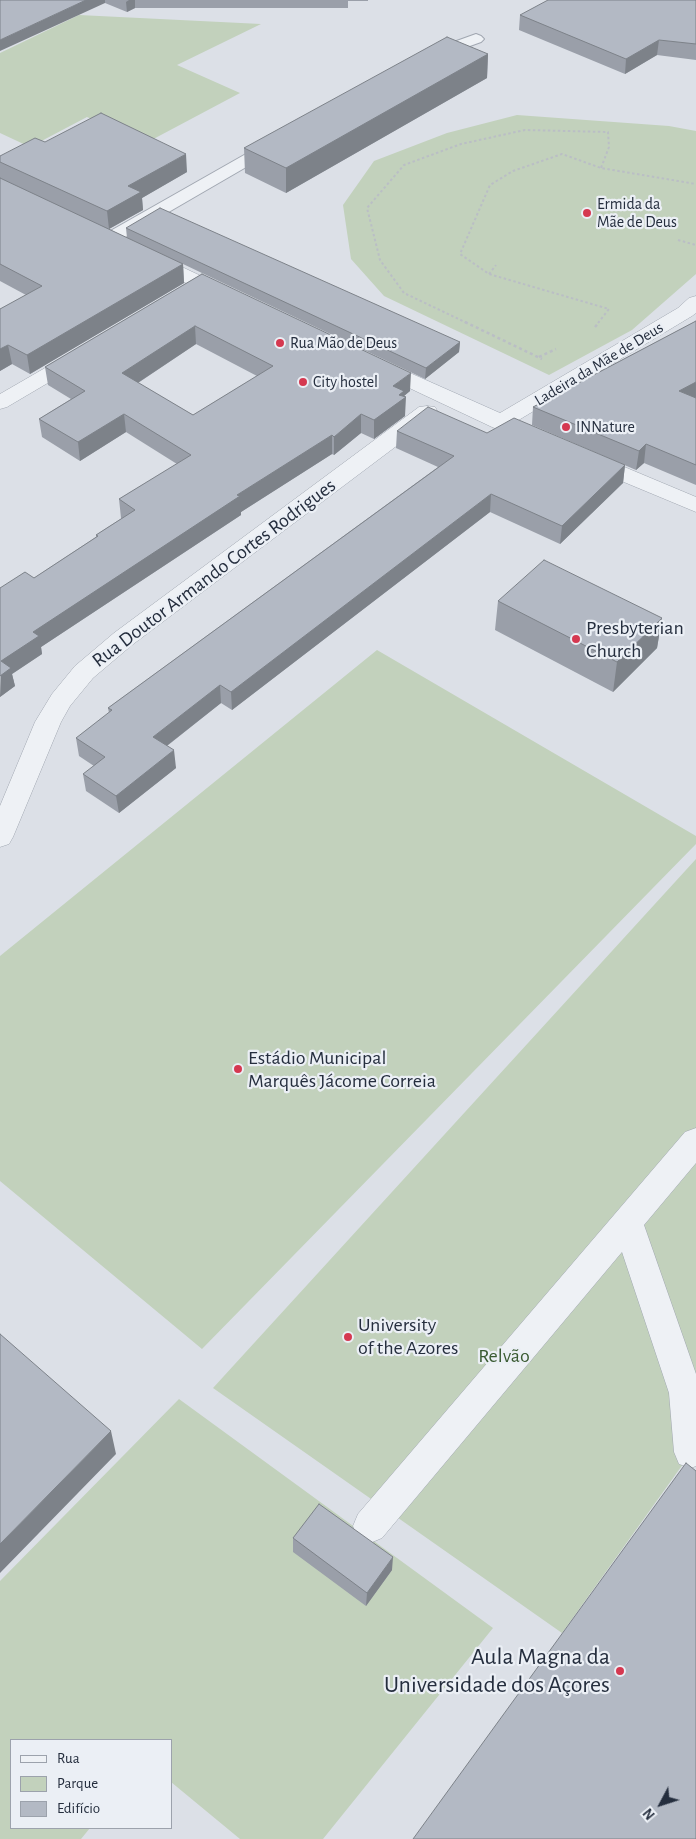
<!DOCTYPE html>
<html>
<head>
<meta charset="utf-8">
<style>
	body { margin:0 }
	#map { position:relative; width:696px; height:1839px; overflow:hidden; background:#dce0e7; font-family:"Alegreya Sans",sans-serif }
	canvas { display:block }
	.legend { position:absolute; left:10px; top:1739px; width:162px; height:90px; box-sizing:border-box; background:#ebeff5; border:1px solid #9ca2ac; margin:0; padding:6px 9px; list-style:none; font-size:15px; color:#252e3e }
	.legend li { display:flex; align-items:center; gap:10px; height:25px }
	.legend b { width:25px; border:1px solid #9ca2ac }
	.north { position:absolute; left:636px; top:1779px; width:50px; height:50px; -webkit-text-stroke:4px #ebeff5; paint-order:stroke; rotate:230deg; font-size:14px; font-weight:700; line-height:20px; text-align:center; color:#252e3e }
	.north::after { content:''; display:block; margin:auto; width:18px; height:22px; background:#252e3e; clip-path:polygon(50% 0,100% 100%,50% 72%,0 100%) }
</style>
</head>
<body>
<div id="map">
<canvas width="696" height="1839"></canvas>
<ul class="legend">
<li><b style="height:6px;background:#eef1f5"></b>Rua</li>
<li><b style="height:14px;background:#c2d1bc"></b>Parque</li>
<li><b style="height:14px;background:#b3b9c4"></b>Edifício</li>
</ul>
<div class="north">N</div>
</div>
<script>
const ctx = document.querySelector('canvas').getContext('2d');
ctx.lineJoin = 'round';
function fillPath(path, color) { ctx.fillStyle = color; ctx.fill(path, 'evenodd'); }
const toPath = rows => new Path2D(rows.map(r => 'M' + r).join(''));
function trace(path, color, width, dash) { ctx.strokeStyle = color; ctx.lineWidth = width; ctx.lineCap = dash ? 'butt' : 'round'; ctx.setLineDash(dash || []); ctx.stroke(path); }
function write(font, color, halo, rows, align = 'center') {
  ctx.font = font + ' "Alegreya Sans",sans-serif'; ctx.lineWidth = 4.5; ctx.setLineDash([]); ctx.textBaseline = 'middle'; ctx.strokeStyle = halo; ctx.fillStyle = color; for (const [text, x, y, turn = 0] of rows) {
    ctx.save(); ctx.translate(x, y); ctx.rotate((+turn || 0) * Math.PI / 180); ctx.textAlign = isNaN(turn) ? turn : align; if (halo) ctx.strokeText(text, 0, 0); ctx.fillText(text, 0, 0); ctx.restore();
  }
}
const green = toPath([
	[79,15,261,24,177,65,240,93,144,144,87,117,30,147,0,133,0,53],
	[517,115,669,126,696,131,696,274,632,330,549,375,384,296,351,259,343,205,374,161,447,133],
	[377,650,696,836,696,844,202,1349,0,1181,0,956],
	[696,859,696,1446,562,1633,213,1388],
	[179,1399,493,1628,323,1839,240,1839,171,1782,171,1740,11,1740,11,1828,90,1828,81,1839,0,1839,0,1581]
]);
const pathFar1 = toPath([
	[678,240,696,245],
	[489,274,496,265],
	[467,323,404,293,380,260,367,208,404,165,461,144,525,130,608,132,609,147,601,168],
	[598,323,609,309,489,274,460,254,490,185,513,171,562,154,601,168,696,184]
]);
const path = toPath([
	[465,322,542,359],
	[595,327,599,322],
	[539,357,556,349]
]);
const service = toPath([
	[476,34,481,36,484,39,481,42,431,60,426,58,423,55,426,52,476,34],
	[273,140,279,142,281,145,279,148,117,242,111,243,105,242,102,238,105,234,267,142,273,140]
]);
const pedestrian = toPath([
	[696,1128,696,1163,644,1225,696,1374,696,1466,691,1468,679,1464,674,1452,669,1393,622,1252,382,1538,370,1543,358,1538,353,1526,358,1514,685,1132,696,1128]
]);
const minor = toPath([
	[150,252,233,291,236,295,233,299,226,301,219,299,143,262,140,258,143,254,150,252],
	[696,296,696,313,692,316,517,421,545,433,548,438,545,443,537,445,492,427,369,369,366,365,369,361,376,359,383,361,500,413,678,308,689,298,696,296],
	[78,351,85,353,88,357,85,361,7,407,0,409,0,394,71,353,78,351],
	[427,406,435,407,438,412,435,417,132,645,93,678,70,706,61,722,13,837,9,844,0,847,0,806,35,722,52,694,75,666,114,633,419,407,427,406],
	[591,453,696,497,696,512,583,465,580,460,583,455,591,453]
]);
const wall = toPath([
	[0,0,368,0,368,1,348,1,348,8,135,8,127,12,105,3],
	[696,0,696,60,657,55,625,74,519,30,520,15],
	[488,54,487,78,286,193,245,173,244,148],
	[45,142,187,172,142,198,143,210,109,229,127,238,126,228,460,342,459,352,425,379,183,264,184,283,30,374,12,364,0,371,0,309,26,295,0,281,0,156],
	[202,274,410,391,404,396,405,416,374,439,361,433,334,455,332,454,241,512,241,515,41,647,42,654,12,674,15,686,0,697,34,578,96,537,96,535,122,518,121,518,119,499,177,464,126,432,80,461,42,437,39,419,71,399,48,385,45,367],
	[196,344,257,376,193,415,138,383],
	[696,321,696,485,644,463,636,470,532,425,533,407],
	[397,431,487,433,625,465,623,483,560,544,490,512,232,710,221,703,167,746,176,768,119,813,86,791,83,774,94,766,79,756,76,738,109,713,108,708,438,467,396,448],
	[498,601,662,618,657,648,613,692,495,630],
	[293,1538,392,1570,366,1606,293,1552]
]);
const shadedWall = toPath([
	[86,0,105,0,105,3,0,51,0,40],
	[129,0,135,0,135,8,127,12,126,2],
	[659,40,657,55,625,74,626,59],
	[488,54,487,78,286,193,286,168],
	[186,154,187,172,142,198,143,210,109,229,107,211,128,186],
	[183,264,184,283,30,374,27,355],
	[195,326,196,344,124,392,122,373],
	[460,342,459,352,425,379,426,368],
	[8,345,12,364,0,371,0,349],
	[411,373,410,391,404,396,406,397,405,416,374,439,374,420,393,386],
	[696,382,696,398,679,391],
	[124,414,126,432,80,461,78,442],
	[361,414,361,433,334,455,334,437],
	[332,435,332,454,241,512,241,515,41,647,42,654,12,674,15,686,0,697,1,661,33,632,237,495],
	[646,444,644,463,636,470,639,451],
	[625,465,623,483,560,544,562,526],
	[491,494,490,512,232,710,231,692],
	[662,618,657,648,613,692,617,662],
	[220,685,221,703,155,755,153,737],
	[174,750,176,768,119,813,116,796],
	[111,1431,116,1454,0,1573,0,1544],
	[393,1557,392,1570,366,1606,367,1593]
]);
const building = toPath([
	[0,0,86,0,0,40,0,0],
	[548,0,696,0,696,44,659,40,626,59,520,15,548,0],
	[447,37,488,54,286,168,244,148,447,37],
	[101,113,186,154,128,186,141,192,107,211,0,162,0,156,35,138,45,142,101,113],
	[0,178,183,264,27,355,8,345,0,349,0,309,42,286,0,264,0,178],
	[160,208,460,342,426,368,126,228,160,208],
	[202,274,411,373,393,386,404,391,399,395,406,397,374,420,361,414,334,437,332,435,237,495,240,496,33,632,39,636,1,661,11,668,0,676,0,588,25,572,34,578,98,536,96,535,135,510,119,499,191,455,124,414,78,442,39,419,85,391,45,367,202,274],
	[195,326,273,366,193,415,122,373,195,326],
	[696,321,696,382,679,391,696,398,696,465,646,444,639,451,533,407,696,321],
	[428,407,487,433,514,418,625,465,562,526,491,494,231,692,220,685,153,737,174,750,116,796,83,774,105,757,76,738,112,710,108,708,454,456,397,431,428,407],
	[544,560,662,618,617,662,498,601,544,560],
	[0,1334,111,1431,0,1544,0,1334],
	[686,1463,696,1471,696,1839,413,1839,686,1463],
	[319,1504,393,1557,367,1593,293,1538,319,1504]
]);
const markers = [
	[587,213,5,"#d53850"],
	[280,343,5,"#d53850"],
	[303,382,5,"#d53850"],
	[566,427,5,"#d53850"],
	[576,639,5,"#d53850"],
	[238,1069,5,"#d53850"],
	[348,1337,5,"#d53850"],
	[620,1671,5,"#d53850"]
];
const farPoinames = [
	["Ermida da",597,204],
	["Mãe de Deus",597,222],
	["Rua Mão de Deus",290,343],
	["City hostel",313,382],
	["INNature",576,427]
];
const farStreetnames = [
	["Ladeira da Mãe de Deus",599,364,-31]
];
const streetNames = [
	["Rua Doutor Armando Cortes Rodrigues",214,573,-37]
];
const poiNames = [
	["Presbyterian",586,628],
	["Church",586,651],
	["Estádio Municipal",248,1058],
	["Marquês Jácome Correia",248,1081],
	["University",358,1325],
	["of the Azores",358,1348]
];
const parkNames = [
	["Relvão",504,1356]
];
const nearPoinames = [
	["Aula Magna da",610,1657],
	["Universidade dos Açores",610,1685]
];
fillPath(green, '#c2d1bc');
trace(service, '#a1a7b1', 2);
trace(pedestrian, '#a1a7b1', 1);
trace(minor, '#a1a7b1', 1);
trace(pathFar1, '#babec5', 2, [2.5, 2.5]);
trace(path, '#babec5', 2.5, [3, 3]);
fillPath(service, '#eef1f5');
fillPath(pedestrian, '#eef1f5');
fillPath(minor, '#eef1f5');
fillPath(wall, '#9a9fa9');
fillPath(shadedWall, '#7d8289');
fillPath(building, '#b3b9c4');
trace(building, '#7d8289', 1);
for (const [x, y, r, color] of markers) { const dot = new Path2D(); dot.arc(x, y, r, 0, 2 * Math.PI); ctx.fillStyle = color; ctx.fill(dot); trace(dot, '#ebeff5', 2); }
write('16px', '#252e3e', '#ebeff5', farPoinames, 'left');
write('16px', '#252e3e', '#ebeff5', farStreetnames);
write('20px', '#252e3e', '#ebeff5', streetNames);
write('20px', '#252e3e', '#ebeff5', poiNames, 'left');
write('20px', '#395a31', '#ebeff5', parkNames);
write('24px', '#252e3e', '#ebeff5', nearPoinames, 'right');
</script>
</body>
</html>
